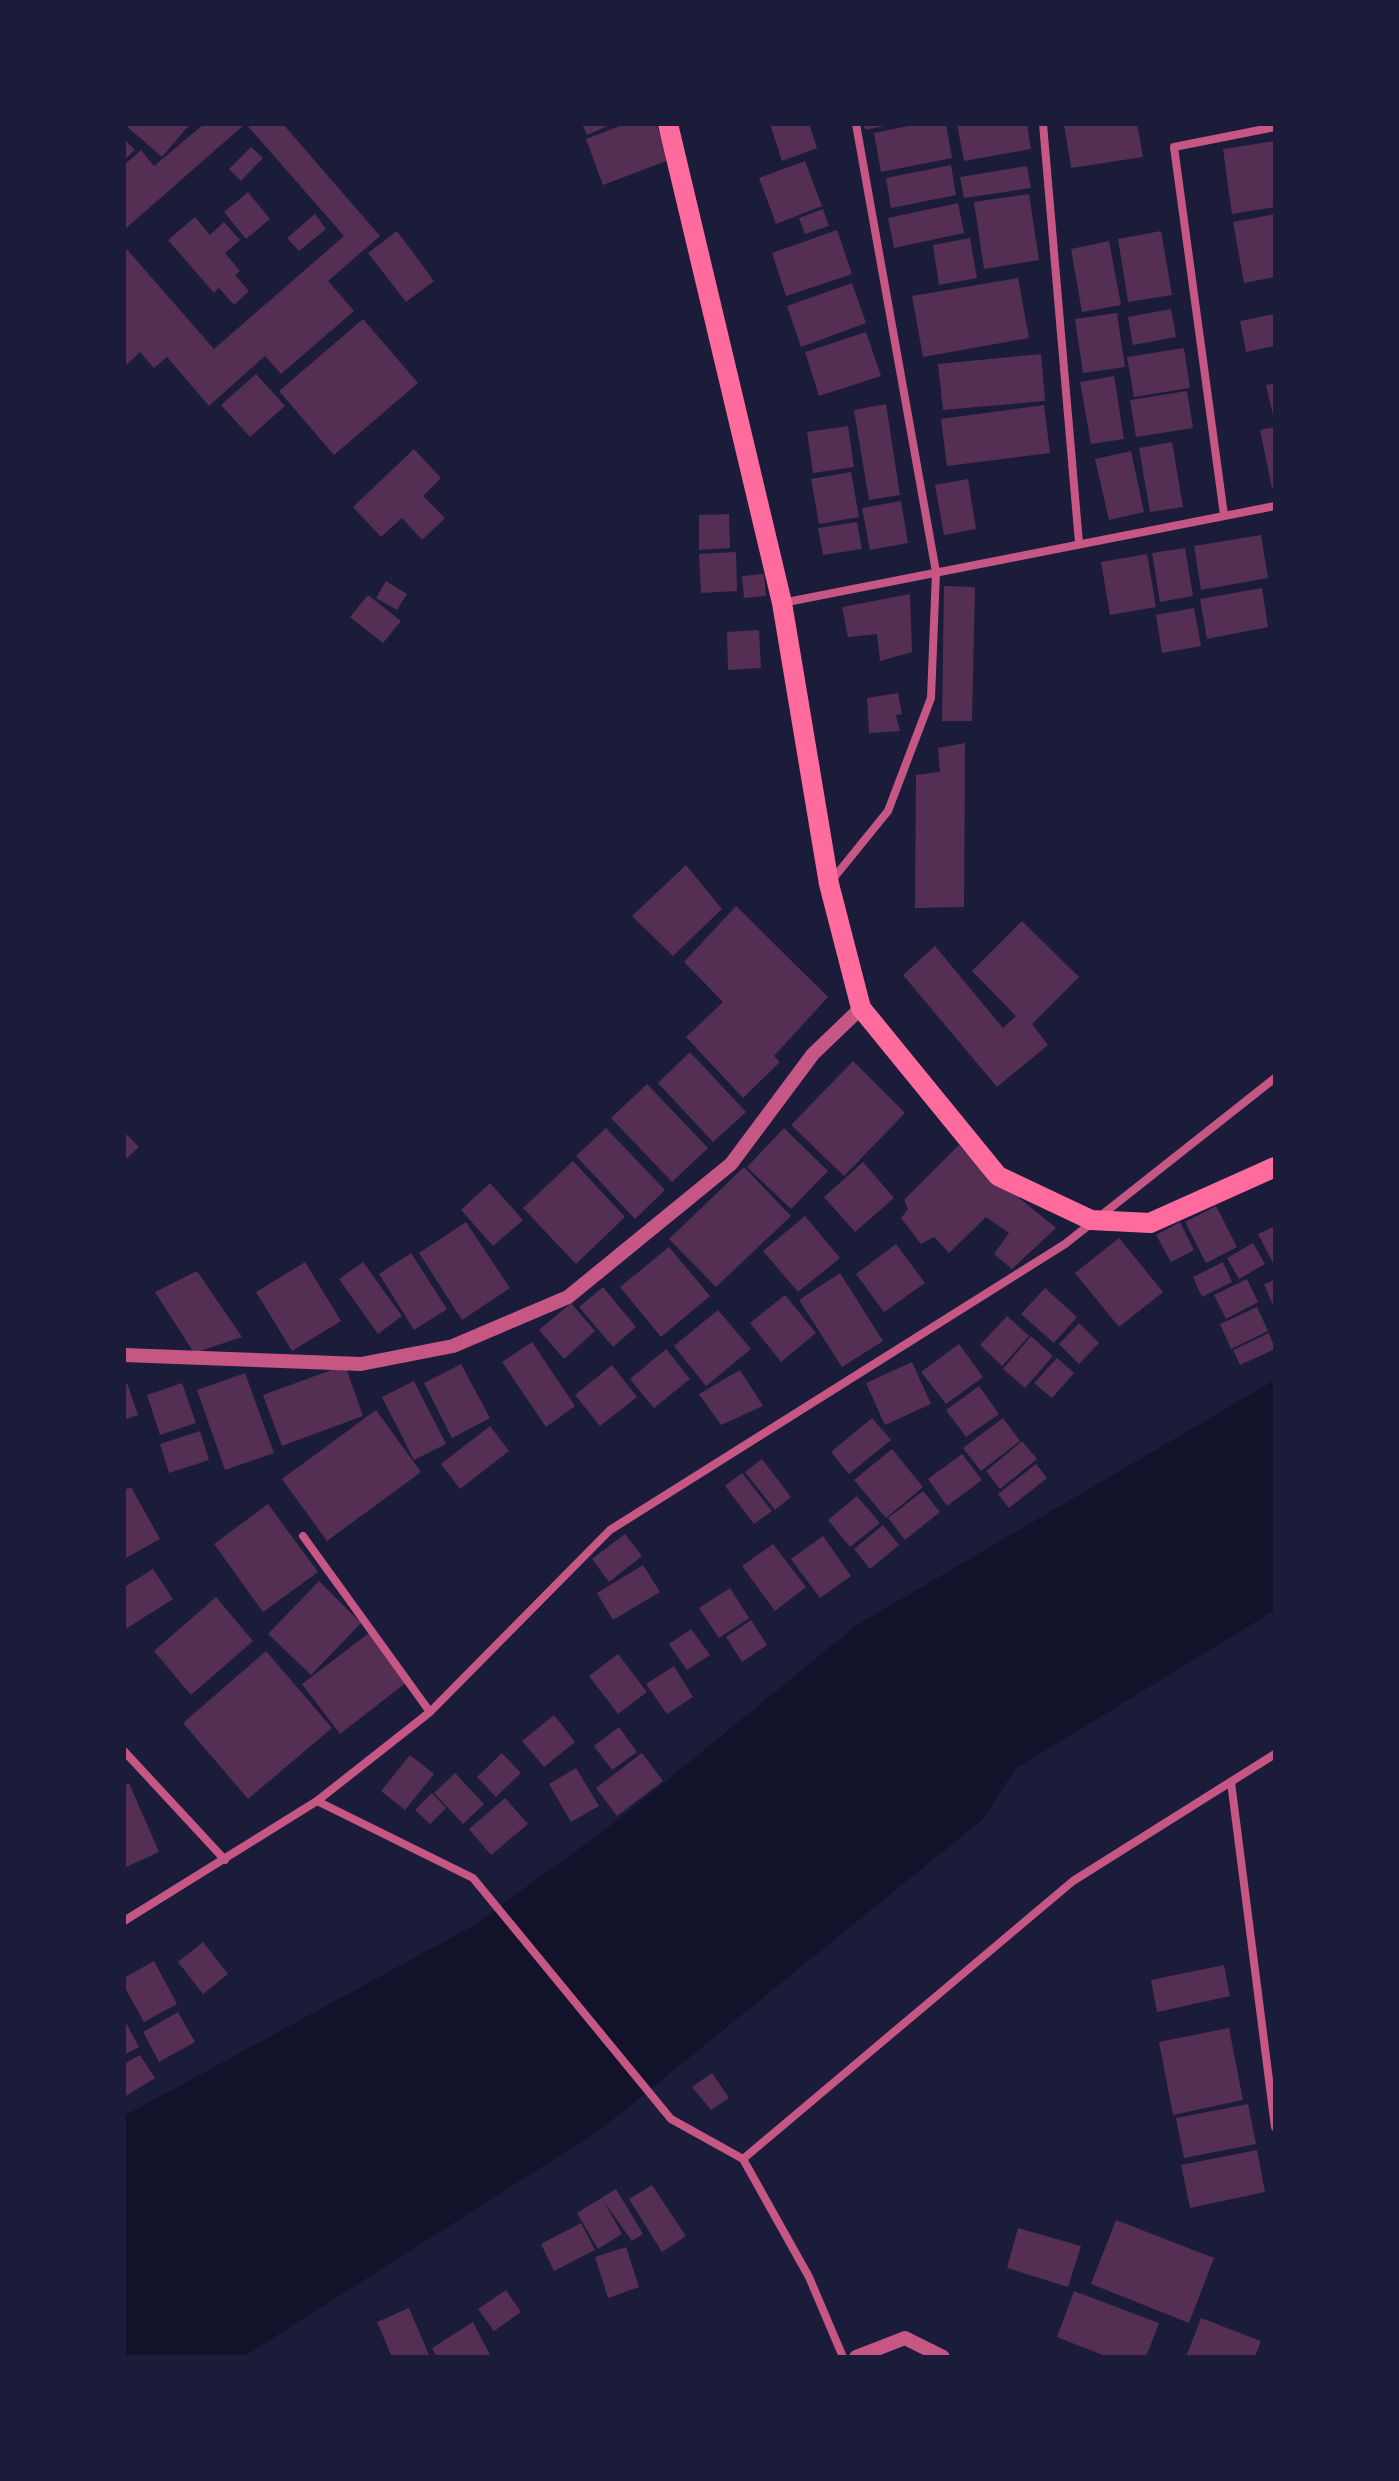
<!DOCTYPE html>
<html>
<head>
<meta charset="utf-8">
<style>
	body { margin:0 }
	#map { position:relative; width:1399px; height:2481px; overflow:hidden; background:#1b1b3a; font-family:Figtree,sans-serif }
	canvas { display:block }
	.frame { position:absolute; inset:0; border:126px solid #1b1b3a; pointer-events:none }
</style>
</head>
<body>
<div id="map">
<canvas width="1399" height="2481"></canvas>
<div class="frame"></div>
</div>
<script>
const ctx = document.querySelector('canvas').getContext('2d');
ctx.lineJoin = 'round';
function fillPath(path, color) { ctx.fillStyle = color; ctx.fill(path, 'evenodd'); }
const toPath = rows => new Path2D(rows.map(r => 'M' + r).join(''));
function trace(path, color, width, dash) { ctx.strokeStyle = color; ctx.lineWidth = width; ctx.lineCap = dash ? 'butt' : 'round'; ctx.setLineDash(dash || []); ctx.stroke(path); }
const water = toPath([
	[1275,1380,1275,1610,1015,1769,983,1819,600,2130,243,2357,124,2357,124,2116,473,1926,622,1817,857,1625]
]);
const building = toPath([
	[124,124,190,124,162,157],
	[204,124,245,124,124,230,124,165,141,150,154,166],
	[246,124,283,124,380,236,328,281,354,311,281,374,265,356,209,406,167,357,154,368,140,352,124,367,124,246,214,349,344,236],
	[582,124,612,124,587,135],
	[625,124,656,124,669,160,603,185,586,139],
	[770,124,809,124,817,148,782,161],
	[864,124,889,124,889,125,865,130],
	[918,124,946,124,952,158,881,172,874,133],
	[957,124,1027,124,1031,149,964,161],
	[1064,124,1137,124,1143,157,1071,168],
	[124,139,135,150,124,160],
	[1275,141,1275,207,1232,214,1223,149],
	[251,147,263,158,241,181,229,169],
	[805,161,822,206,776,224,759,178],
	[951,165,956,195,891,208,886,178],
	[1027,166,1031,188,964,198,960,177],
	[248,192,270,219,246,239,224,212],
	[1029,194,1039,260,984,269,974,202],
	[958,203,964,233,894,248,888,218],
	[823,209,829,226,805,234,799,218],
	[315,214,326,229,299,251,287,238],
	[1275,214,1275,277,1244,283,1233,222],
	[195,217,210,235,224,222,240,240,225,253,240,271,235,275,249,291,234,305,219,288,214,293,168,240],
	[837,230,852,274,786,296,772,253],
	[397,231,434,281,406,302,368,253],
	[1161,231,1172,295,1128,302,1118,239],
	[970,238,977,278,939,285,933,245],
	[1109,241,1121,305,1082,312,1071,249],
	[1018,278,1029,338,923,357,912,296],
	[852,283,866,323,801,347,787,306],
	[1171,309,1176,337,1133,345,1128,317],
	[1117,313,1125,367,1083,373,1075,319],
	[1275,314,1275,346,1246,352,1240,321],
	[363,319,418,383,334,455,279,391],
	[866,332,881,376,819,396,805,352],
	[1184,348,1190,388,1134,397,1127,357],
	[1041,354,1045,401,943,410,938,364],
	[256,374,285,406,250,437,221,405],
	[1114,376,1124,439,1091,444,1080,382],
	[1275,383,1275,420,1274,420,1266,385],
	[1187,391,1193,428,1136,437,1130,400],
	[886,404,900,495,869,500,854,410],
	[1044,405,1050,453,947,466,941,419],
	[848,426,854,467,813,473,807,432],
	[1275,427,1275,487,1272,488,1260,430],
	[1172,442,1183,507,1150,512,1139,448],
	[414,449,441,478,423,496,445,518,422,540,402,518,381,537,353,507],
	[1131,451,1144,512,1109,520,1095,459],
	[851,472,859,517,819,524,811,479],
	[968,479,976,529,944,535,935,485],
	[901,501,908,543,870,550,862,508],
	[729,514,730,548,699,550,699,515],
	[857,522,862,549,823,555,818,528],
	[1261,535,1268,578,1201,590,1194,546],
	[1185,548,1193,596,1160,602,1152,553],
	[736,552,737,591,701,593,699,554],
	[1147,554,1156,607,1110,615,1101,562],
	[764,574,766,596,744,598,742,576],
	[386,581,407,594,397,610,376,598],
	[944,586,975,587,972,721,942,721],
	[1262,588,1268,627,1207,639,1200,599],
	[910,594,912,652,880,661,877,634,848,637,842,607],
	[368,595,401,621,383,643,350,617],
	[1194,608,1201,646,1162,653,1156,615],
	[759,630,761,668,728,670,727,632],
	[898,693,902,714,896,715,900,731,869,733,867,698],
	[965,743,964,907,915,908,916,775,940,772,938,748],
	[686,865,722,909,673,956,632,916],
	[736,906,828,997,774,1056,780,1062,743,1098,686,1037,723,1002,684,962],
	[1022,921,1079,977,1032,1024,1048,1045,997,1087,903,975,935,946,1003,1028,1016,1016,972,971],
	[690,1052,746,1112,713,1142,658,1083],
	[853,1061,905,1113,844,1176,791,1125],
	[647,1084,708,1148,672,1182,611,1118],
	[606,1128,665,1190,635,1219,576,1156],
	[784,1128,828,1171,791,1209,747,1167],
	[124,1132,139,1147,124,1161],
	[959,1145,982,1169,991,1184,1012,1192,1056,1228,1012,1269,994,1254,1009,1233,986,1217,949,1253,934,1237,921,1244,901,1218,908,1209,904,1200],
	[573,1161,625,1217,576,1264,523,1208],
	[863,1162,894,1198,855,1232,824,1197],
	[744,1167,791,1216,716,1287,669,1239],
	[490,1183,523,1220,493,1246,461,1210],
	[1216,1206,1237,1247,1206,1263,1185,1222],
	[805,1216,840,1258,798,1292,763,1251],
	[466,1222,510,1288,462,1320,419,1253],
	[1180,1222,1194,1250,1171,1262,1156,1235],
	[1275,1226,1275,1262,1273,1263,1258,1234],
	[1119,1238,1163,1292,1119,1327,1075,1273],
	[1253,1243,1265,1264,1239,1279,1227,1258],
	[896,1244,925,1283,884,1312,856,1274],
	[669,1247,710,1296,661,1337,620,1287],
	[411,1253,447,1309,414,1330,379,1274],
	[305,1262,341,1321,292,1351,256,1292],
	[363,1262,402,1316,378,1334,339,1279],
	[1223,1262,1232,1282,1202,1297,1193,1277],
	[197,1271,242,1337,194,1353,155,1292],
	[840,1273,883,1341,842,1367,799,1300],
	[1247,1279,1258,1302,1226,1319,1214,1295],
	[1275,1280,1275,1310,1264,1284],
	[603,1287,636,1327,613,1347,579,1307],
	[1045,1288,1077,1317,1054,1343,1021,1314],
	[785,1295,816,1333,781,1362,750,1323],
	[571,1303,595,1331,564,1359,539,1330],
	[1257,1307,1268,1331,1231,1349,1220,1324],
	[718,1310,751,1349,706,1386,674,1346],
	[1007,1316,1029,1336,1002,1366,980,1345],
	[1079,1323,1099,1343,1079,1364,1059,1344],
	[1269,1333,1275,1349,1240,1365,1233,1350],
	[1031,1336,1053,1356,1025,1388,1003,1369],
	[532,1342,575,1406,546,1427,502,1362],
	[959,1344,983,1377,946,1404,921,1372],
	[666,1349,690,1379,654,1408,630,1379],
	[1057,1358,1074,1373,1052,1398,1034,1383],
	[912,1362,931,1404,885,1425,866,1383],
	[461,1364,490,1418,452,1438,424,1383],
	[345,1365,363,1416,282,1446,263,1395],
	[612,1365,637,1397,600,1426,575,1395],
	[740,1370,763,1406,721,1425,699,1394],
	[245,1373,274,1453,225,1470,197,1390],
	[414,1381,446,1444,414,1460,382,1397],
	[127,1383,138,1415,124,1420,124,1384],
	[182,1383,196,1423,160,1435,147,1395],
	[979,1386,999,1414,966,1437,946,1410],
	[376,1410,421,1472,327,1541,282,1479],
	[872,1418,891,1440,849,1474,831,1452],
	[1003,1418,1020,1441,981,1471,963,1448],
	[490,1426,509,1451,460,1489,441,1464],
	[200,1431,209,1460,169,1473,160,1444],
	[1022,1441,1037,1459,1000,1489,986,1471],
	[892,1449,923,1487,886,1518,854,1480],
	[962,1454,982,1480,947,1506,928,1479],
	[762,1459,791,1497,775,1510,745,1472],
	[1036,1464,1047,1478,1009,1508,998,1494],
	[742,1473,772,1511,754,1524,725,1486],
	[131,1487,160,1539,124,1559,124,1490],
	[923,1491,940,1512,905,1540,888,1518],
	[857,1496,880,1523,850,1547,828,1520],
	[268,1504,318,1572,263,1612,214,1544],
	[883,1525,899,1545,870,1569,854,1549],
	[625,1534,642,1556,609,1582,592,1559],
	[823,1536,851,1576,820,1598,791,1559],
	[773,1544,806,1587,775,1611,742,1566],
	[643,1565,660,1592,613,1620,597,1593],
	[153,1569,173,1599,124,1630,124,1587],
	[319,1581,361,1623,311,1675,268,1634],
	[730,1588,749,1618,719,1638,699,1608],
	[216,1597,253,1641,191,1695,154,1651],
	[751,1620,767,1645,742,1662,726,1637],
	[691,1629,710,1655,687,1670,669,1644],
	[369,1633,407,1682,340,1734,302,1684],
	[266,1651,332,1728,248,1799,183,1723],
	[618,1654,647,1692,618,1714,589,1676],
	[674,1666,693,1697,667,1714,646,1684],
	[554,1715,575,1742,544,1767,522,1741],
	[619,1727,637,1752,612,1770,594,1746],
	[502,1753,521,1773,496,1797,477,1777],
	[642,1753,663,1781,617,1816,596,1788],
	[410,1755,434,1774,405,1810,381,1791],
	[576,1768,599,1806,571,1822,549,1784],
	[455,1773,484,1804,463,1824,434,1793],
	[129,1783,159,1852,124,1868,124,1786],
	[432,1793,446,1808,430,1824,415,1810],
	[505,1798,528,1824,491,1855,469,1829],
	[203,1942,228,1974,203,1994,178,1962],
	[154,1961,177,2004,144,2022,124,1986,124,1978],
	[1224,1965,1230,1996,1157,2012,1151,1980],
	[178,2012,195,2042,159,2062,143,2032],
	[124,2019,139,2047,124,2055],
	[1229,2028,1243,2100,1173,2115,1159,2042],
	[140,2055,155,2078,124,2097,124,2064],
	[712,2073,729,2098,711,2110,692,2087],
	[1248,2104,1256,2144,1184,2158,1176,2118],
	[1257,2150,1265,2192,1190,2208,1181,2165],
	[652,2185,686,2236,662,2252,629,2199],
	[616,2189,643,2234,632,2241,604,2202,622,2234,598,2249,577,2213],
	[1116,2220,1214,2258,1189,2323,1091,2284],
	[581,2223,595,2250,554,2271,541,2244],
	[1018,2228,1081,2246,1068,2287,1007,2268],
	[626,2247,639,2287,608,2298,595,2257],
	[506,2290,521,2312,494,2331,478,2309],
	[1074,2291,1159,2323,1146,2357,1108,2357,1057,2337],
	[409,2308,430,2357,392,2357,377,2322],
	[1201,2318,1261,2341,1255,2357,1186,2357],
	[473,2322,490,2355,437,2357,432,2348]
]);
const minor = toPath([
	[1043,124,1079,543],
	[1224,515,1174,147,1275,127],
	[782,603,1275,506],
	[832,880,888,811,931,698,936,572,856,124],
	[1275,1078,1065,1244,610,1530,430,1712,317,1801,473,1878,671,2119,743,2159,1073,1881,1275,1754],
	[303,1536,430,1712],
	[124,1751,225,1860],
	[1231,1782,1275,2127],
	[124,1921,317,1801],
	[743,2159,809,2277,843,2357]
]);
const tertiary = toPath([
	[124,1355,361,1364,453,1346,568,1297,731,1164,813,1054,861,1008],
	[856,2357,905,2338,943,2357]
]);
const primary = toPath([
	[668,124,782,603,829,884,861,1008,998,1176,1091,1220,1150,1223,1275,1167]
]);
fillPath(water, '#12122b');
fillPath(building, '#542f53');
trace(minor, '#c65784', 8);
trace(tertiary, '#c65784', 14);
trace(primary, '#ff6b9d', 20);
</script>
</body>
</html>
